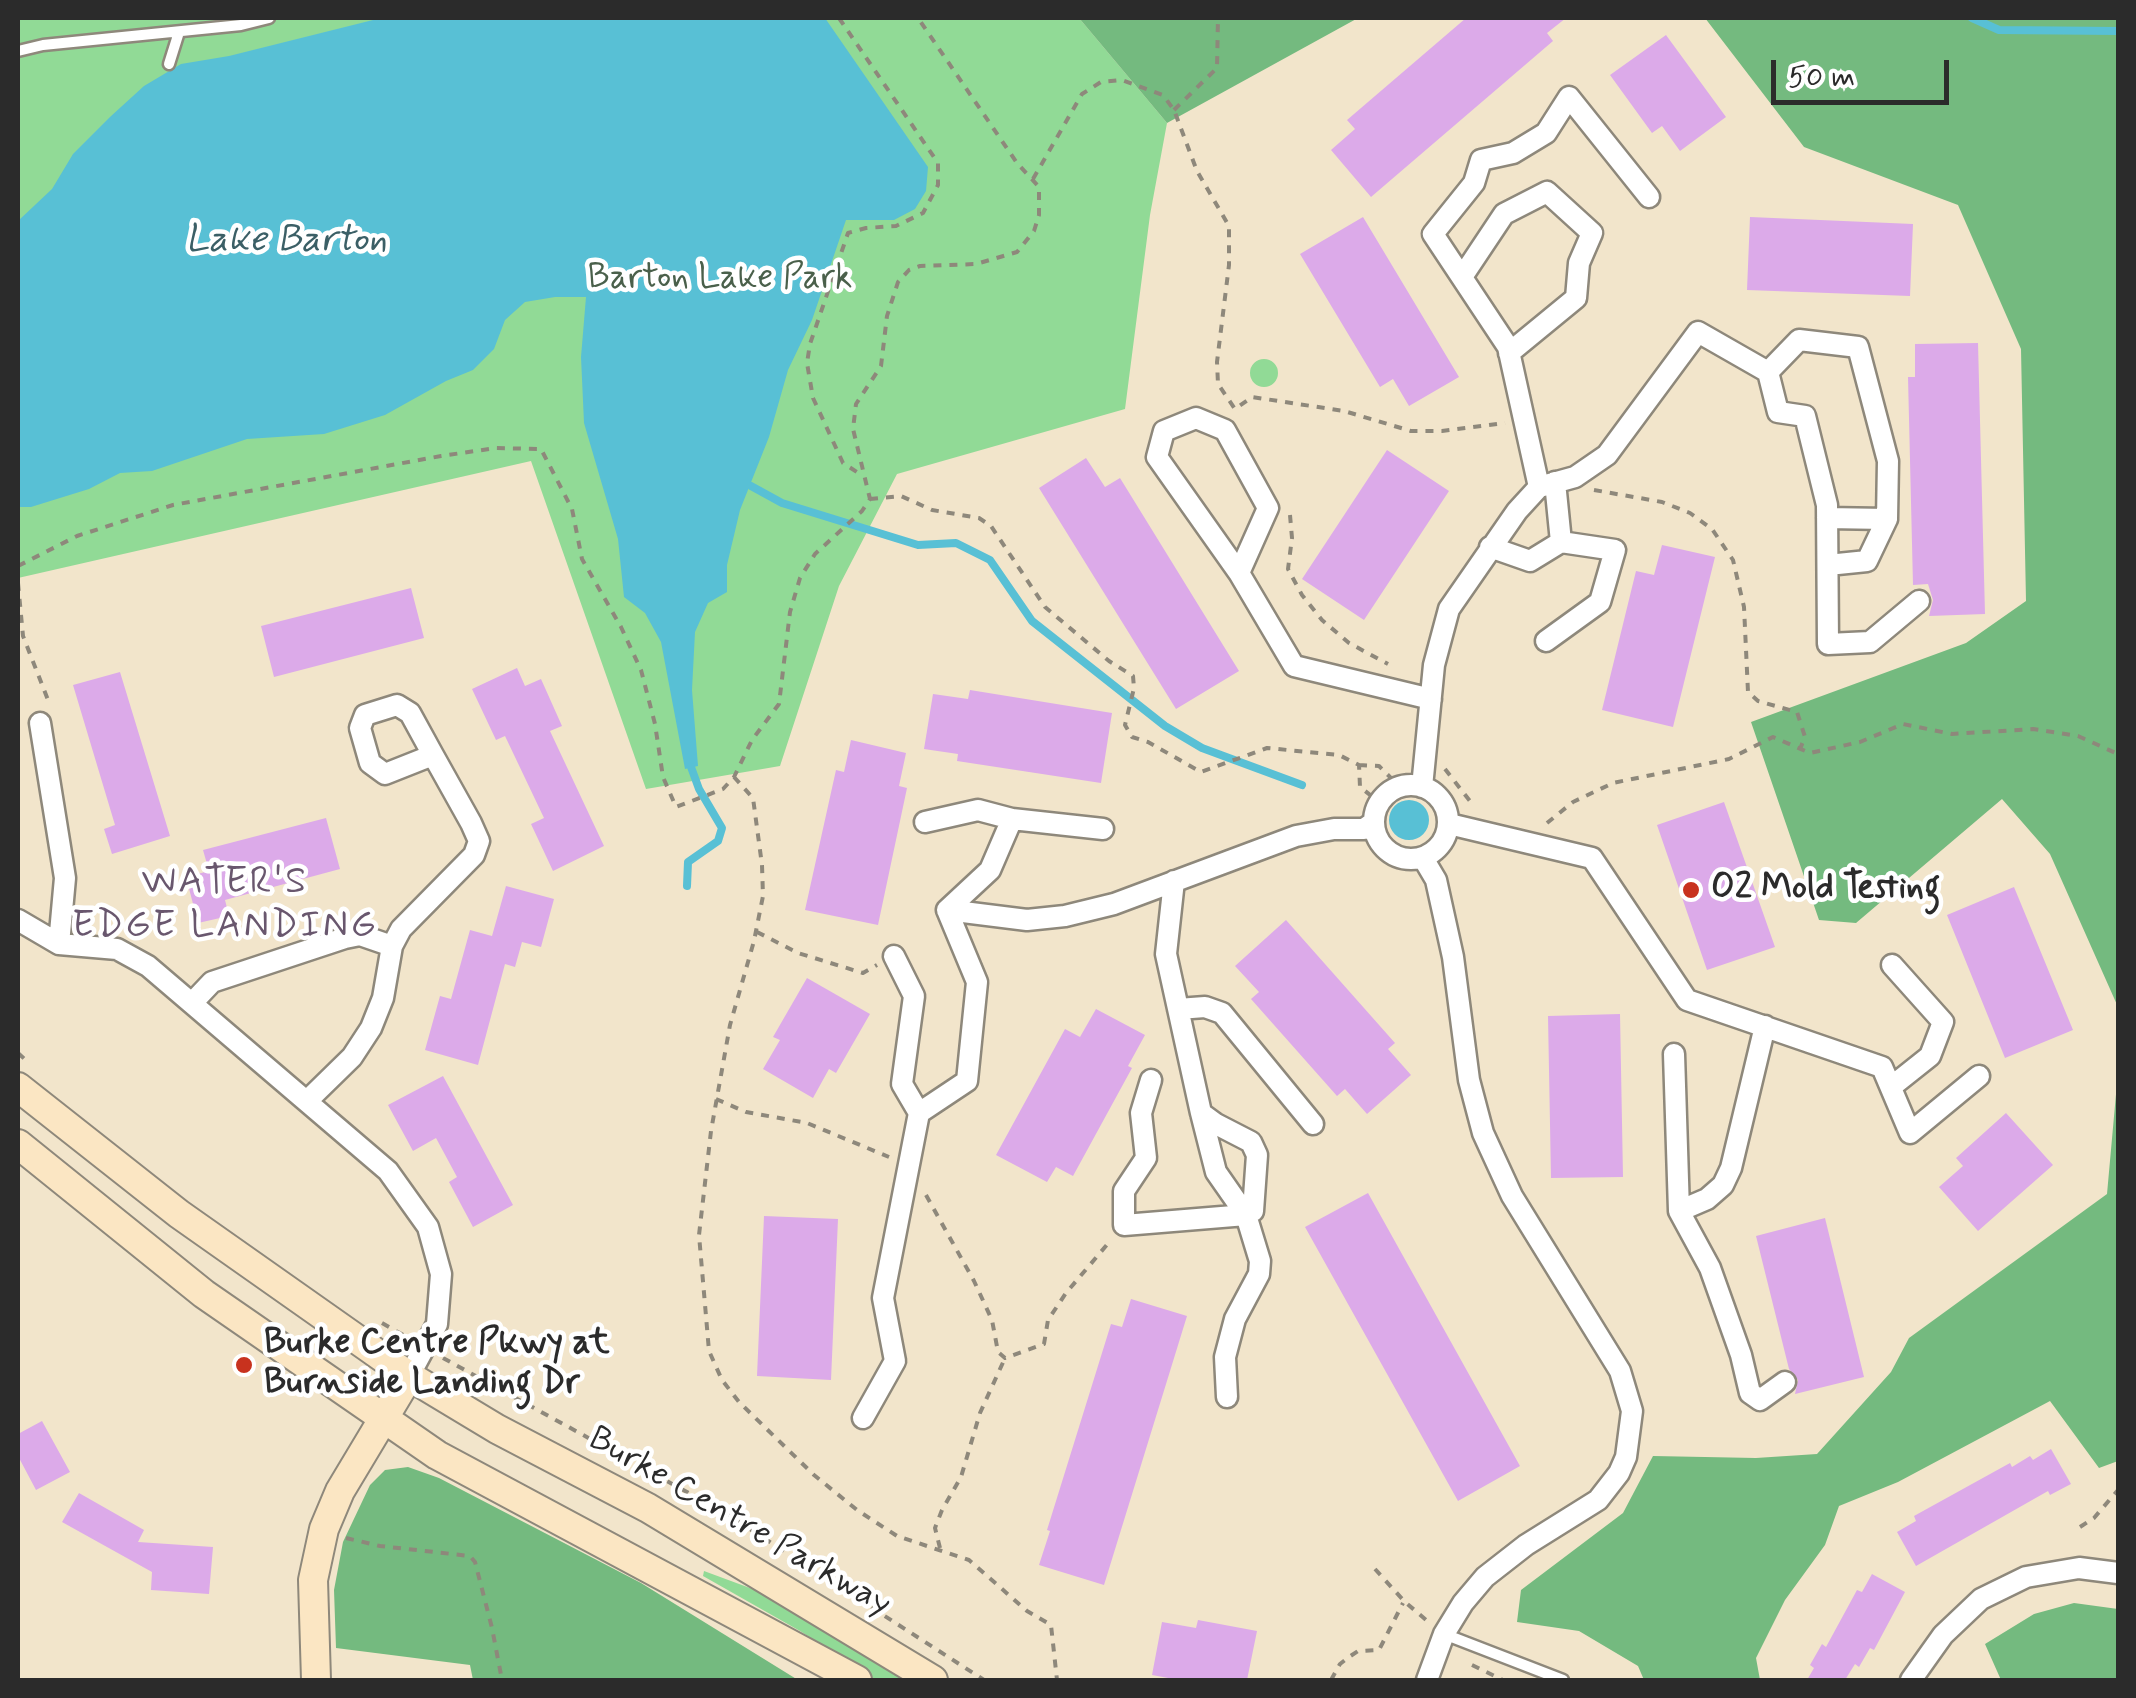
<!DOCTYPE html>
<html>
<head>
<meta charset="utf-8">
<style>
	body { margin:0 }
	#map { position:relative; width:2136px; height:1698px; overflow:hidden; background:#f2e5cb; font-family:Mynerve,sans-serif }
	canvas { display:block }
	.frame { position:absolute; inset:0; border:20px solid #2b2b2b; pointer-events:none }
	.scale { position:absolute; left:1771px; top:60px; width:178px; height:45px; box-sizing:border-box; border:5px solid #2b2b2b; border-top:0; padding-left:12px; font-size:30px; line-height:35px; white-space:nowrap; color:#2b2b2b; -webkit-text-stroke:8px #fff; paint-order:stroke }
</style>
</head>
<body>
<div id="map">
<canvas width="2136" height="1698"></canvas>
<div class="frame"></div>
<div class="scale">50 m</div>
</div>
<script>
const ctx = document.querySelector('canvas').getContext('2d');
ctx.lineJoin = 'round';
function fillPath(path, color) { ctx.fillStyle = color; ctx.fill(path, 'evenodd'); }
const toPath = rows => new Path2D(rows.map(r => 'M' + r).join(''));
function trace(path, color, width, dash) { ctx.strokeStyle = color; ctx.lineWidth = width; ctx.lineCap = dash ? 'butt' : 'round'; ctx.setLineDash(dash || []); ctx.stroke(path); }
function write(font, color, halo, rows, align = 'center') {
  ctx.font = font + ' Mynerve,sans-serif'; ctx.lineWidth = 9; ctx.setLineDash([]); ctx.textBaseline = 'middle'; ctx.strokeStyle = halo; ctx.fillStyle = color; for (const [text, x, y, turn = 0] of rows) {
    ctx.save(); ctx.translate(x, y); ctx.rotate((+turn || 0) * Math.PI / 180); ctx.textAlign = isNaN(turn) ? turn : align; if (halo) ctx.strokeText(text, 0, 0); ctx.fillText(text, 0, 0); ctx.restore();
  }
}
const green = toPath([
	[18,18,1079,18,1167,123,1150,215,1125,409,897,474,839,586,780,766,646,789,531,461,18,578],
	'1250 373a14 14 0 1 1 28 0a14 14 0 1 1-28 0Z',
	[704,1571,758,1591,783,1605,903,1680,876,1680,800,1631,703,1576]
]);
const forest = toPath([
	[1079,18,1358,18,1167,123],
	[1705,18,2118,18,2118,1007,2050,854,2002,799,1856,923,1819,920,1751,722,1966,643,2026,601,2021,349,1958,205,1804,147],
	[2118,1072,2118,1461,2099,1468,2050,1401,1898,1482,1839,1506,1825,1545,1785,1600,1756,1658,1760,1680,1644,1680,1638,1666,1579,1631,1517,1622,1521,1590,1623,1513,1653,1456,1756,1458,1817,1454,1891,1372,1909,1338,2107,1194],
	[408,1467,439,1478,641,1583,798,1680,473,1680,470,1665,336,1648,334,1590,343,1542,370,1485,385,1470],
	[2074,1603,2118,1609,2118,1680,2001,1680,1985,1644,2034,1614]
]);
const water = toPath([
	[381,18,825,18,928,167,926,191,915,209,894,220,846,220,812,320,788,370,769,437,740,510,727,565,727,592,708,603,695,632,692,690,698,766,685,769,661,642,645,613,624,597,618,539,584,423,581,357,586,297,555,297,525,302,505,320,494,349,473,370,446,381,385,415,324,434,247,439,152,471,120,473,89,489,31,507,18,507,18,221,52,189,73,154,110,117,144,86,181,64,229,56],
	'1389 820a20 20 0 1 1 40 0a20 20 0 1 1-40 0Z'
]);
const stream = toPath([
	[1972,18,1999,30,2118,31],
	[751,486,782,503,918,545,956,543,990,560,1032,621,1165,726,1202,748,1302,785],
	[687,886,688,862,718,841,722,828,699,789,691,767]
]);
const building = toPath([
	[1466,18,1566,18,1547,33,1553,41,1371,197,1331,150,1355,129,1347,120],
	[1666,35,1726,117,1680,151,1662,126,1652,133,1610,75],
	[1363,217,1459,377,1409,406,1393,379,1380,387,1300,254],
	[1750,217,1913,224,1910,296,1747,290],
	[1978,343,1985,614,1929,616,1933,600,1928,584,1913,585,1908,377,1915,377,1915,344],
	[1387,450,1449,491,1364,620,1302,579],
	[1086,458,1105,487,1120,478,1239,671,1176,709,1039,488],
	[1662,545,1715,557,1673,727,1602,710,1636,571,1654,575],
	[411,588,424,638,274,677,261,626],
	[517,668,525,686,541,679,562,726,550,731,604,846,553,871,531,824,544,818,505,736,496,740,472,689],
	[120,672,170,836,112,854,104,829,115,825,73,685],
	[970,690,1112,713,1101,783,957,761,958,754,924,749,933,694,968,699],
	[851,740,906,753,899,786,907,788,878,925,805,910,836,770,844,772],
	[1724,802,1775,947,1707,970,1657,825],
	[326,818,340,869,225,900,229,916,198,923,186,877,209,871,203,850],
	[506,886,554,899,541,947,522,942,515,967,505,964,478,1065,425,1050,440,996,451,999,470,930,492,936],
	[2014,887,2073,1030,2005,1058,1947,915],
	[1286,920,1395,1043,1388,1049,1411,1075,1367,1114,1345,1089,1337,1096,1251,999,1259,992,1235,966],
	[807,978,870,1014,836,1073,829,1069,813,1098,763,1069,780,1040,773,1037],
	[1096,1009,1145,1035,1128,1066,1132,1068,1073,1176,1056,1167,1047,1182,996,1155,1065,1029,1080,1037],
	[1620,1014,1623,1177,1551,1178,1548,1016],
	[443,1076,513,1205,473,1227,449,1182,457,1177,436,1138,413,1151,388,1105],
	[2006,1113,2053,1165,1978,1231,1939,1187,1963,1166,1956,1158],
	[1368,1193,1520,1466,1458,1501,1305,1227],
	[764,1216,838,1219,831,1380,757,1376],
	[1825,1218,1864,1377,1795,1394,1798,1380,1789,1369,1756,1236],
	[1131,1299,1187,1316,1104,1585,1039,1565,1050,1531,1047,1530,1111,1324,1122,1327],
	[42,1421,70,1472,36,1490,18,1456,18,1434],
	[2051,1449,2071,1484,2050,1495,2048,1491,1916,1566,1897,1532,1916,1521,1914,1516,2010,1463,2012,1467,2030,1456,2033,1460],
	[79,1493,144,1530,138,1542,213,1547,209,1594,151,1590,152,1572,62,1522],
	[1872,1574,1905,1592,1874,1650,1870,1648,1859,1667,1855,1664,1845,1680,1807,1680,1814,1668,1810,1665,1822,1644,1826,1647,1857,1590,1862,1592],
	[1198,1620,1257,1631,1247,1680,1179,1680,1152,1675,1162,1622,1196,1628]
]);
const path = toPath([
	[839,18,938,163,938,185,923,213,896,226,866,228,848,233,810,344,807,363,813,398,843,463,863,476],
	[1174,110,1217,68,1218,18],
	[1033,179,1082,94,1101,82,1122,80,1163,95,1174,110,1197,171,1229,226,1229,265,1217,362,1218,384,1235,409,1252,397,1344,411,1411,431,1442,431,1505,423],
	[1594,490,1662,502,1690,513,1712,529,1733,560,1744,607,1748,692,1758,701,1797,712,1805,737,1800,749],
	[870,499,901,496,932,510,979,518,991,526,1045,607,1109,661,1133,676,1134,688,1125,725,1132,737,1148,742,1201,772,1267,748,1339,755,1359,765,1360,787,1374,798],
	[1290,515,1292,538,1288,569,1302,595,1322,620,1349,643,1388,664],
	[18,566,77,536,173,505,441,456,496,448,541,449,572,509,582,559,621,627,641,670,655,724,663,777,676,807,723,789,734,777,752,740,779,704,790,612,800,578,815,554,862,511,870,499,853,429,856,404,881,366,887,316,898,282,909,270,920,266,976,264,1017,252,1034,231,1039,215,1039,187,1017,163,918,18],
	[18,583,23,636,50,705],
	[1359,765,1379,766,1400,787],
	[1445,769,1473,805],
	[734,777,753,798,762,865,763,896,754,941,730,1025,711,1131,699,1235,709,1351,722,1380,739,1402,814,1475,857,1510,897,1536,969,1560,1027,1611,1051,1625,1057,1680],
	[1547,823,1573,802,1613,783,1729,759,1773,737,1810,753,1860,742,1903,724,1952,734,2033,729,2078,736,2118,754],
	[757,932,798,953,863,973,877,965],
	[18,1053,29,1063],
	[716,1099,746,1112,807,1123,889,1157],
	[926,1195,974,1281,992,1320,998,1352,1005,1358,1044,1344,1048,1320,1066,1293,1111,1240],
	[382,1323,405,1336],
	[443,1358,725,1513,984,1680],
	[2080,1527,2094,1518,2118,1490],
	[346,1538,380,1546,470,1556,475,1562,492,1628,502,1680],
	[940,1548,935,1528,942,1510,961,1477,980,1413,1005,1358],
	[1375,1569,1404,1601,1426,1620],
	[1472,1665,1503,1680],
	[1331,1680,1340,1664,1349,1657,1358,1651,1379,1650,1403,1603]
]);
const lane = toPath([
	[18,51,43,45,241,25,269,18],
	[169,64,179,32],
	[1444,1634,1563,1680]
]);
const street = toPath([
	[1462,277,1504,214,1547,192,1592,233,1579,263,1576,298,1509,353],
	[1768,372,1799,340,1858,347,1888,461,1887,519,1827,518],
	[1539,487,1508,347,1433,234,1474,183,1481,160,1513,153,1546,133,1569,97,1649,197],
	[1490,547,1530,561,1561,542],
	[1828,565,1867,561,1887,519],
	[1239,573,1157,457,1164,431,1196,418,1225,430,1268,508,1239,573,1294,666,1431,699],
	[1546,641,1600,602,1615,550,1561,542,1555,482],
	[40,723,65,878,59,944],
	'1374 822a37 37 0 1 1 74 0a37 37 0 1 1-74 0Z',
	[1422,787,1434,665,1449,609,1517,511,1539,487,1575,477,1607,455,1698,332,1768,372,1778,412,1805,416,1827,505,1828,644,1870,642,1919,601],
	[925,822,978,810,1012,819],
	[1449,824,1592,858,1687,1000,1882,1067,1910,1133,1979,1076],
	[1423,858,1436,880,1453,957,1469,1080,1483,1133,1512,1196,1620,1371,1632,1411,1626,1457,1619,1473,1598,1500,1526,1545,1485,1577,1463,1603,1444,1634,1427,1680],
	[1174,881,1166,954,1201,1113,1216,1172,1246,1215,1260,1261,1259,1274,1235,1319,1225,1357,1227,1397],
	[947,910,990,870,1012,819,1103,829],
	[18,920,59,944,117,949,148,966,388,1171,428,1227,441,1274,437,1324,409,1376],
	[894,956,914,996,902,1084,919,1113],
	[192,1003,212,982,345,938,360,935,392,946],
	[1178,1009,1205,1007,1222,1013,1313,1124],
	[1674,1054,1679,1211,1707,1199,1723,1185,1731,1168,1765,1026],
	[1151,1080,1141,1113,1146,1158,1124,1191,1124,1225,1246,1215],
	[1891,1087,1930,1056,1943,1022,1892,965],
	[308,1100,352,1057,371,1028,383,998,392,946,401,929,474,855,479,841,471,823,433,755,410,713,397,705,365,715,360,728,370,763,385,774,433,755],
	[1201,1113,1216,1124,1251,1142,1257,1155,1253,1211,1246,1215],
	[1679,1211,1710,1268,1741,1355,1750,1393,1760,1400,1785,1382],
	[863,1418,895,1361,883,1298,919,1113,967,1081,977,982,947,910,1027,920,1065,916,1114,904,1296,836,1334,829,1364,829,1374,822],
	[1911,1680,1943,1635,1981,1599,2026,1577,2079,1568,2118,1573]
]);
const secondary = toPath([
	[18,1087,179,1214,409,1376,497,1429,648,1508,933,1680],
	[18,1144,204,1294,437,1455,857,1680],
	[316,1680,313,1580,324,1529,340,1491,409,1376]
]);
const markers = [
	[1691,890,10,"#c8321e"],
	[244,1365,10,"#c8321e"]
];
const parkNames = [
	["Barton Lake Park",720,280]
];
const poiNames = [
	["O2 Mold Testing",1711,890],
	["Burke Centre Pkwy at",264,1345],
	["Burnside Landing Dr",264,1385]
];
const streetNames = [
	["Burke Centre Parkway",739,1523,30]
];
const waterNames = [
	["Lake Barton",286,242]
];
const neighbourhoodNames = [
	["WATER'S",225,884],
	["EDGE LANDING",225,928]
];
fillPath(green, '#91da96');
fillPath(forest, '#74ba7f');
fillPath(water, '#58c0d5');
trace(stream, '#58c0d5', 8);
fillPath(building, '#dcaae9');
trace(lane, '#8e887b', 15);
trace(street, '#8e887b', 25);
trace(secondary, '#8e887b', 32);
trace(path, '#8e887b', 4, [8, 8]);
trace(lane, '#fff', 10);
trace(street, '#fff', 20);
trace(secondary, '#fbe6c3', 28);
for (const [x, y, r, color] of markers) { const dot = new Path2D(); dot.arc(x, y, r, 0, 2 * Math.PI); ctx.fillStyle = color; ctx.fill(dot); trace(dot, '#fff', 4); }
write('35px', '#4a604b', '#fff', parkNames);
write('bold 35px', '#2b2b2b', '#fff', poiNames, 'left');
write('35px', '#2b2b2b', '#fff', streetNames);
write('italic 38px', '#3b5f66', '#fff', waterNames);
ctx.letterSpacing = '2.5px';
write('38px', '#69576e', '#fff', neighbourhoodNames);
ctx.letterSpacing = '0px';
</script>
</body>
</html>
